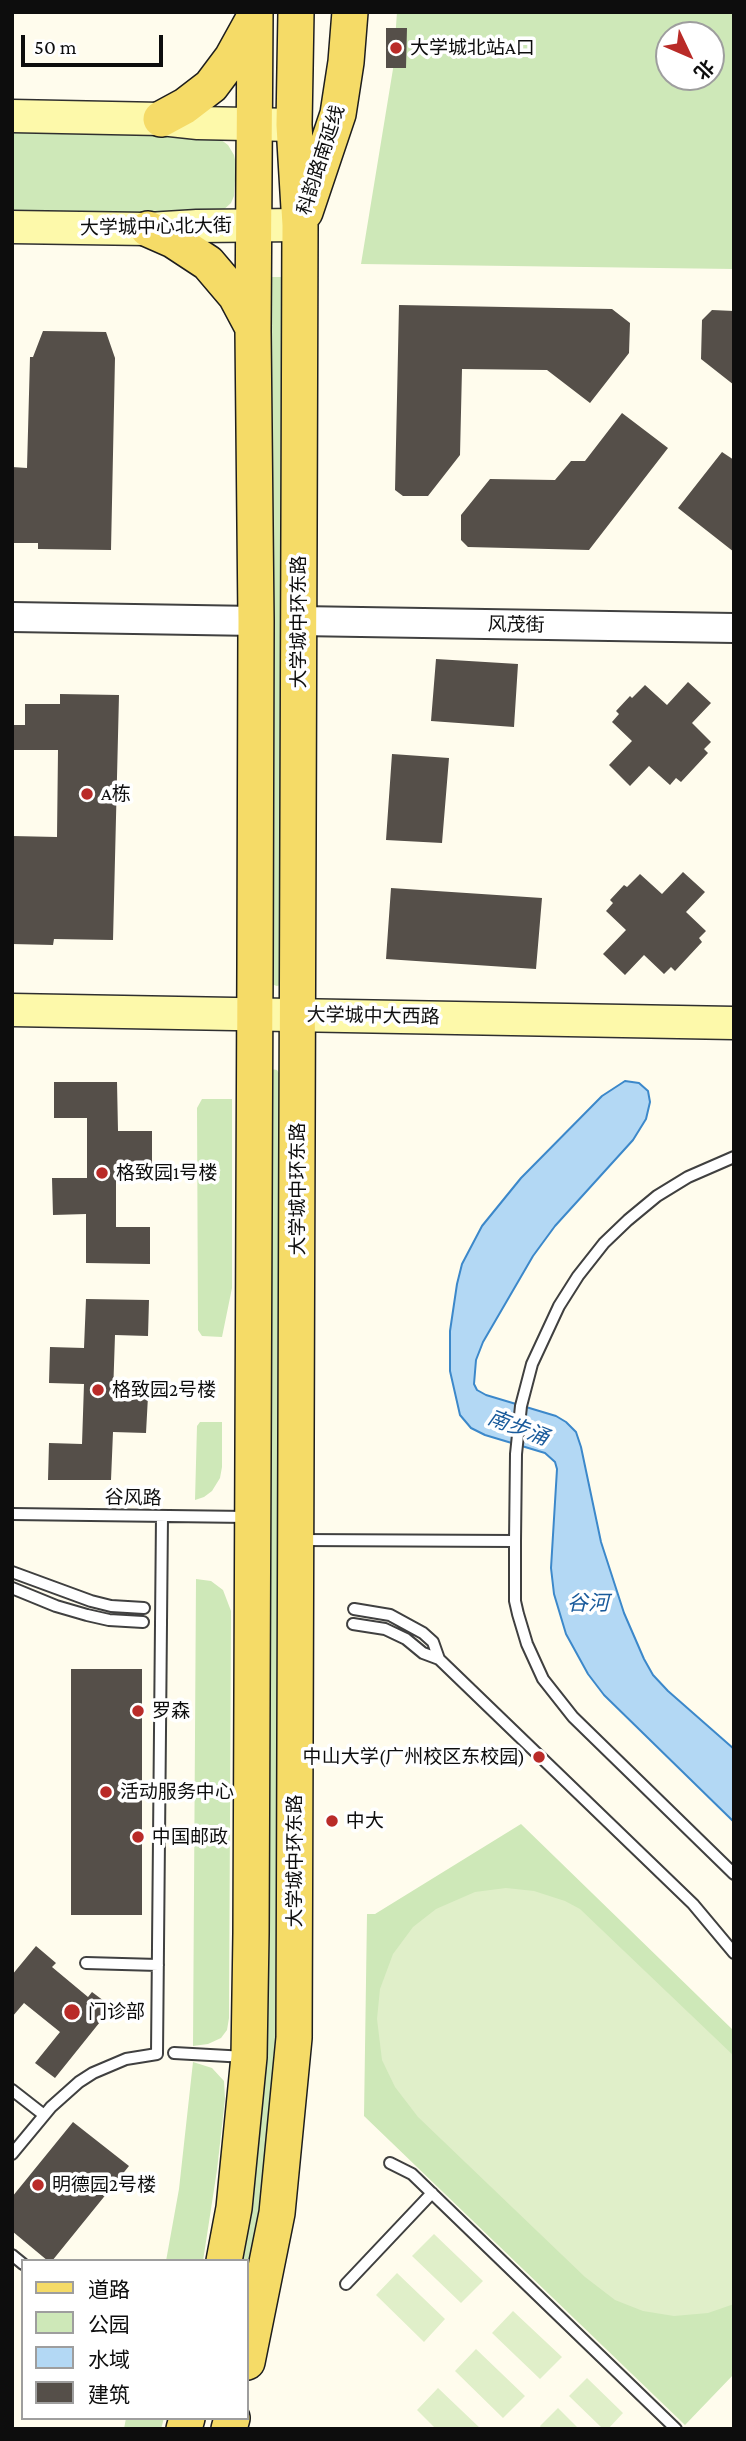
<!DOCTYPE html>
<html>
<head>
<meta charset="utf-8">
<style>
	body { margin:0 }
	#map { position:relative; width:746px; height:2441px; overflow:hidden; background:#fffced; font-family:"Crimson Pro","Noto Sans SC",serif }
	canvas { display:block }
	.frame { position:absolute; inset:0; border:14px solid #0d0d0d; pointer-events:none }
	.legend { position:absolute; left:21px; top:2259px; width:228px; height:161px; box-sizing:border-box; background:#fff; border:2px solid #9e9e9e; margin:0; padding:9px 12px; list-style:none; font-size:21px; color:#0d0d0d }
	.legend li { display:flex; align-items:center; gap:14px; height:35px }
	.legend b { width:35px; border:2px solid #9e9e9e }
	.north { position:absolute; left:655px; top:21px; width:70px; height:70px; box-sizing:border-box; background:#fff; border:2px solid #9e9e9e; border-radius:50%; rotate:134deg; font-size:19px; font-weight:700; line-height:28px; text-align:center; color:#0d0d0d }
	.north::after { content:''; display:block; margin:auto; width:24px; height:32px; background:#b92b28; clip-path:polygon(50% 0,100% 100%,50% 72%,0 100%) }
	.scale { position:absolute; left:21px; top:35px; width:142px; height:32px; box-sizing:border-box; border:4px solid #0d0d0d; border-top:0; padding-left:9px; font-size:21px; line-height:24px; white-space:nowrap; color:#0d0d0d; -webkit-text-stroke:5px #fff; paint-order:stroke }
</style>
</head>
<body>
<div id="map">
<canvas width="746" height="2441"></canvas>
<div class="frame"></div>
<ul class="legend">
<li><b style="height:9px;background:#f5db67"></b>道路</li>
<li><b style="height:19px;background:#cee8b8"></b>公园</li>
<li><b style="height:19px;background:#b3d8f4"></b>水域</li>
<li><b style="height:19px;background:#554f49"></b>建筑</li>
</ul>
<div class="north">北</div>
<div class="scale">50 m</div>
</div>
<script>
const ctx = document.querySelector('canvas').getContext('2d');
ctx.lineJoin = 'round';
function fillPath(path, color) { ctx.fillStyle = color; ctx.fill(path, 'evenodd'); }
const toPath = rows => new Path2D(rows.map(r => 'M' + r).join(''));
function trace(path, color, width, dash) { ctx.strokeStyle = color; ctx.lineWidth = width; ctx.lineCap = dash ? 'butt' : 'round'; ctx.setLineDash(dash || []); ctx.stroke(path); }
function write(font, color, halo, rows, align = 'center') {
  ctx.font = font + ' "Crimson Pro","Noto Sans SC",serif'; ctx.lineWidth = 7; ctx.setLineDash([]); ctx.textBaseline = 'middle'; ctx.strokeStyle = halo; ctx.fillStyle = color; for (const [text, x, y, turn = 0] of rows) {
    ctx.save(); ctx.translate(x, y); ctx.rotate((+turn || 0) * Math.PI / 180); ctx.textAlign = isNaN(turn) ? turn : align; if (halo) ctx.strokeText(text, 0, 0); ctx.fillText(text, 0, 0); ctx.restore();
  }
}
const green = toPath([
	[397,12,734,12,734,269,361,264,393,69],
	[669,35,711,35,711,77,669,77],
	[12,129,216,136,228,145,234,155,236,164,234,196,231,203,219,214,12,215],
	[268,277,282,277,281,985,277,986,271,984],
	[271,1069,277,1070,280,1075,279,1246,285,1341,283,1943,275,2121,247,2304,247,2261,235,2261],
	[202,1099,232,1099,232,1288,222,1337,202,1336,198,1330,197,1108],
	[200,1422,222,1422,222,1467,220,1478,212,1491,204,1497,195,1500,197,1426],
	[196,1579,211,1581,223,1590,231,1611,229,2018,227,2030,221,2038,208,2044,193,2046],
	[521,1824,734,2031,734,2374,685,2425,364,2116,367,1914,375,1914],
	[193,2062,212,2068,224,2081,225,2099,217,2170,203,2261,166,2261,179,2189],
	[126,2418,164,2418,161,2429,124,2429]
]);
const pitch = toPath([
	[506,1888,534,1891,565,1901,580,1909,734,2056,734,2304,708,2313,674,2316,643,2311,615,2300,585,2277,418,2117,395,2087,382,2060,377,2019,380,1989,393,1954,413,1927,436,1909,475,1892],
	[434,2234,483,2281,461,2303,412,2256],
	[397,2273,445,2319,424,2342,376,2295],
	[513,2311,562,2357,540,2379,492,2333],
	[476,2349,525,2396,503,2418,455,2371],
	[587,2378,623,2413,608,2429,603,2429,569,2396],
	[438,2388,481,2429,436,2429,417,2410],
	[558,2408,579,2429,542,2429,540,2426]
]);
const water = toPath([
	[625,1081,639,1083,648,1091,650,1102,646,1119,633,1140,555,1226,533,1256,483,1342,476,1360,474,1384,477,1390,486,1395,556,1416,566,1422,576,1432,581,1447,601,1542,624,1613,644,1659,653,1675,668,1691,734,1749,734,1822,604,1695,588,1674,566,1634,554,1594,551,1568,557,1469,555,1462,545,1453,485,1435,471,1428,460,1415,450,1371,450,1331,457,1284,462,1264,482,1226,521,1178,602,1096,625,1081]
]);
const building = toPath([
	[386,28,407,28,406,68,386,68],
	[399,305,612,309,630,323,629,353,590,403,547,370,462,369,460,455,428,496,403,496,395,490],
	[712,310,734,311,734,385,701,359,702,320],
	[43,331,106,332,115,358,111,550,38,549,38,543,12,543,12,467,27,468,30,357,33,357],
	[622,413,668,448,589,550,468,547,461,540,461,515,490,479,555,480,571,461,585,461],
	[722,452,734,460,734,552,678,508],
	[436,659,518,664,514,727,431,721],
	[688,682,711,703,692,723,711,742,704,749,708,753,681,782,676,778,670,785,649,766,630,786,609,765,632,741,612,722,619,714,616,711,630,696,632,698,645,685,667,705],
	[60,694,119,695,113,940,54,939,53,945,12,944,12,836,57,837,58,750,12,750,13,725,25,725,25,704,60,704],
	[392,754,449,758,442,843,386,840],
	[683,872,705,892,686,912,706,931,699,938,702,942,675,971,671,967,664,974,644,955,625,975,603,954,626,930,606,911,613,903,610,900,624,885,627,887,640,874,662,894],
	[391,888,542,898,536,969,386,959],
	[54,1082,117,1082,118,1131,152,1131,152,1167,116,1167,116,1227,150,1227,150,1264,86,1263,86,1214,53,1215,52,1178,87,1178,87,1118,54,1118],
	[86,1299,149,1300,148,1336,115,1335,113,1395,148,1396,146,1433,113,1432,111,1480,48,1480,49,1443,82,1444,84,1384,49,1383,50,1347,84,1348],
	[71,1669,142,1669,142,1915,71,1915],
	[36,1946,56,1963,52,1967,88,1997,92,1992,112,2007,55,2078,35,2063,60,2032,24,2003,12,2017,12,1975],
	[73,2122,129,2166,52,2261,48,2261,12,2231,12,2197]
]);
const service = toPath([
	[734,1157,688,1177,657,1196,628,1220,604,1243,578,1276,559,1306,532,1364,521,1406,516,1454,515,1541,515,1601,518,1614,527,1644,543,1679,573,1717,734,1874],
	[12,1514,247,1517],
	[300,1540,515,1541],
	[12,1572,91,1601,111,1606,144,1608],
	[12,1588,56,1606,87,1615,109,1620,143,1622],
	[354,1609,390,1615,423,1633,433,1642,439,1659,693,1904,734,1953],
	[353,1624,385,1629,406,1639,423,1653,439,1659],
	[86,1963,158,1965],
	[174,2053,246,2057],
	[12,2090,44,2115],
	[12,2154,51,2107,79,2082,93,2073,126,2059,157,2054,162,1516],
	[390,2163,412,2174,676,2429],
	[12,2255,23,2264],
	[346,2284,432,2193]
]);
const tertiary = toPath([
	[12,617,256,621],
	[299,621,734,628]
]);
const secondary = toPath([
	[12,116,161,119,198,123,294,125],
	[12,227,148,229,197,226,300,225],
	[12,1010,734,1023]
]);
const primary = toPath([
	[161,119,185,106,211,86,232,58,253,20],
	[305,212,338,114,346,62,350,12],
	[148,229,173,240,208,263,236,296,252,326],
	[224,2261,234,2208,249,2057,251,1934,255,966,256,621,253,331,255,12],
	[247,2362,277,2213,294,2038,300,225,294,125,296,12],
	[184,2429,187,2418],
	[229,2429,232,2418]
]);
const markers = [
	[396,48,7,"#b92b28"],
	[87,794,7,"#b92b28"],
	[102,1173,7,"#b92b28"],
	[98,1390,7,"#b92b28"],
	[138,1711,7,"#b92b28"],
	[539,1757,7,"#b92b28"],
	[106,1792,7,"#b92b28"],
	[332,1821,7,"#b92b28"],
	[138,1837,7,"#b92b28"],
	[72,2012,9,"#b92b28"],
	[38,2185,7,"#b92b28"]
];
const poiNames = [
	["大学城北站A口",410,48],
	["A栋",101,794],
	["格致园1号楼",116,1173],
	["格致园2号楼",112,1390],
	["罗森",152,1711],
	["中山大学(广州校区东校园)",525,1757,"right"],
	["活动服务中心",120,1792],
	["中大",346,1821],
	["中国邮政",152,1837],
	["门诊部",88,2012],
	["明德园2号楼",52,2185]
];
const streetNames = [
	["科韵路南延线",321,160,-72],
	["大学城中心北大街",156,227,-1],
	["大学城中环东路",299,622,-90],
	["风茂街",516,625,1],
	["大学城中大西路",373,1016,1],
	["大学城中环东路",298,1189,-90],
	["谷风路",133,1498,1],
	["大学城中环东路",295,1861,-90]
];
const waterNames = [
	["南步涌",518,1428,21],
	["谷河",588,1604]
];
fillPath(green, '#cee8b8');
fillPath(pitch, '#e0efc9');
fillPath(water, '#b3d8f4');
trace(water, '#3c88ca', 2);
fillPath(building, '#554f49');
trace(service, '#404040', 14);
trace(tertiary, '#404040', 32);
trace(secondary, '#2f2f2f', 35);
trace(primary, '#1e1e1e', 38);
trace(service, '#fff', 10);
trace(tertiary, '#fff', 28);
trace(secondary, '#fdf9aa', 32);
trace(primary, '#f5db67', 35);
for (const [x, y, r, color] of markers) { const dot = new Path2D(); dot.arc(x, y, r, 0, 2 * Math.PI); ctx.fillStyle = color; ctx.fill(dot); trace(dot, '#fff', 2.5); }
write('19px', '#0d0d0d', '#fff', poiNames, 'left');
write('19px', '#0d0d0d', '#fff', streetNames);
write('italic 21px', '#195a9b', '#fff', waterNames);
</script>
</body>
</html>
